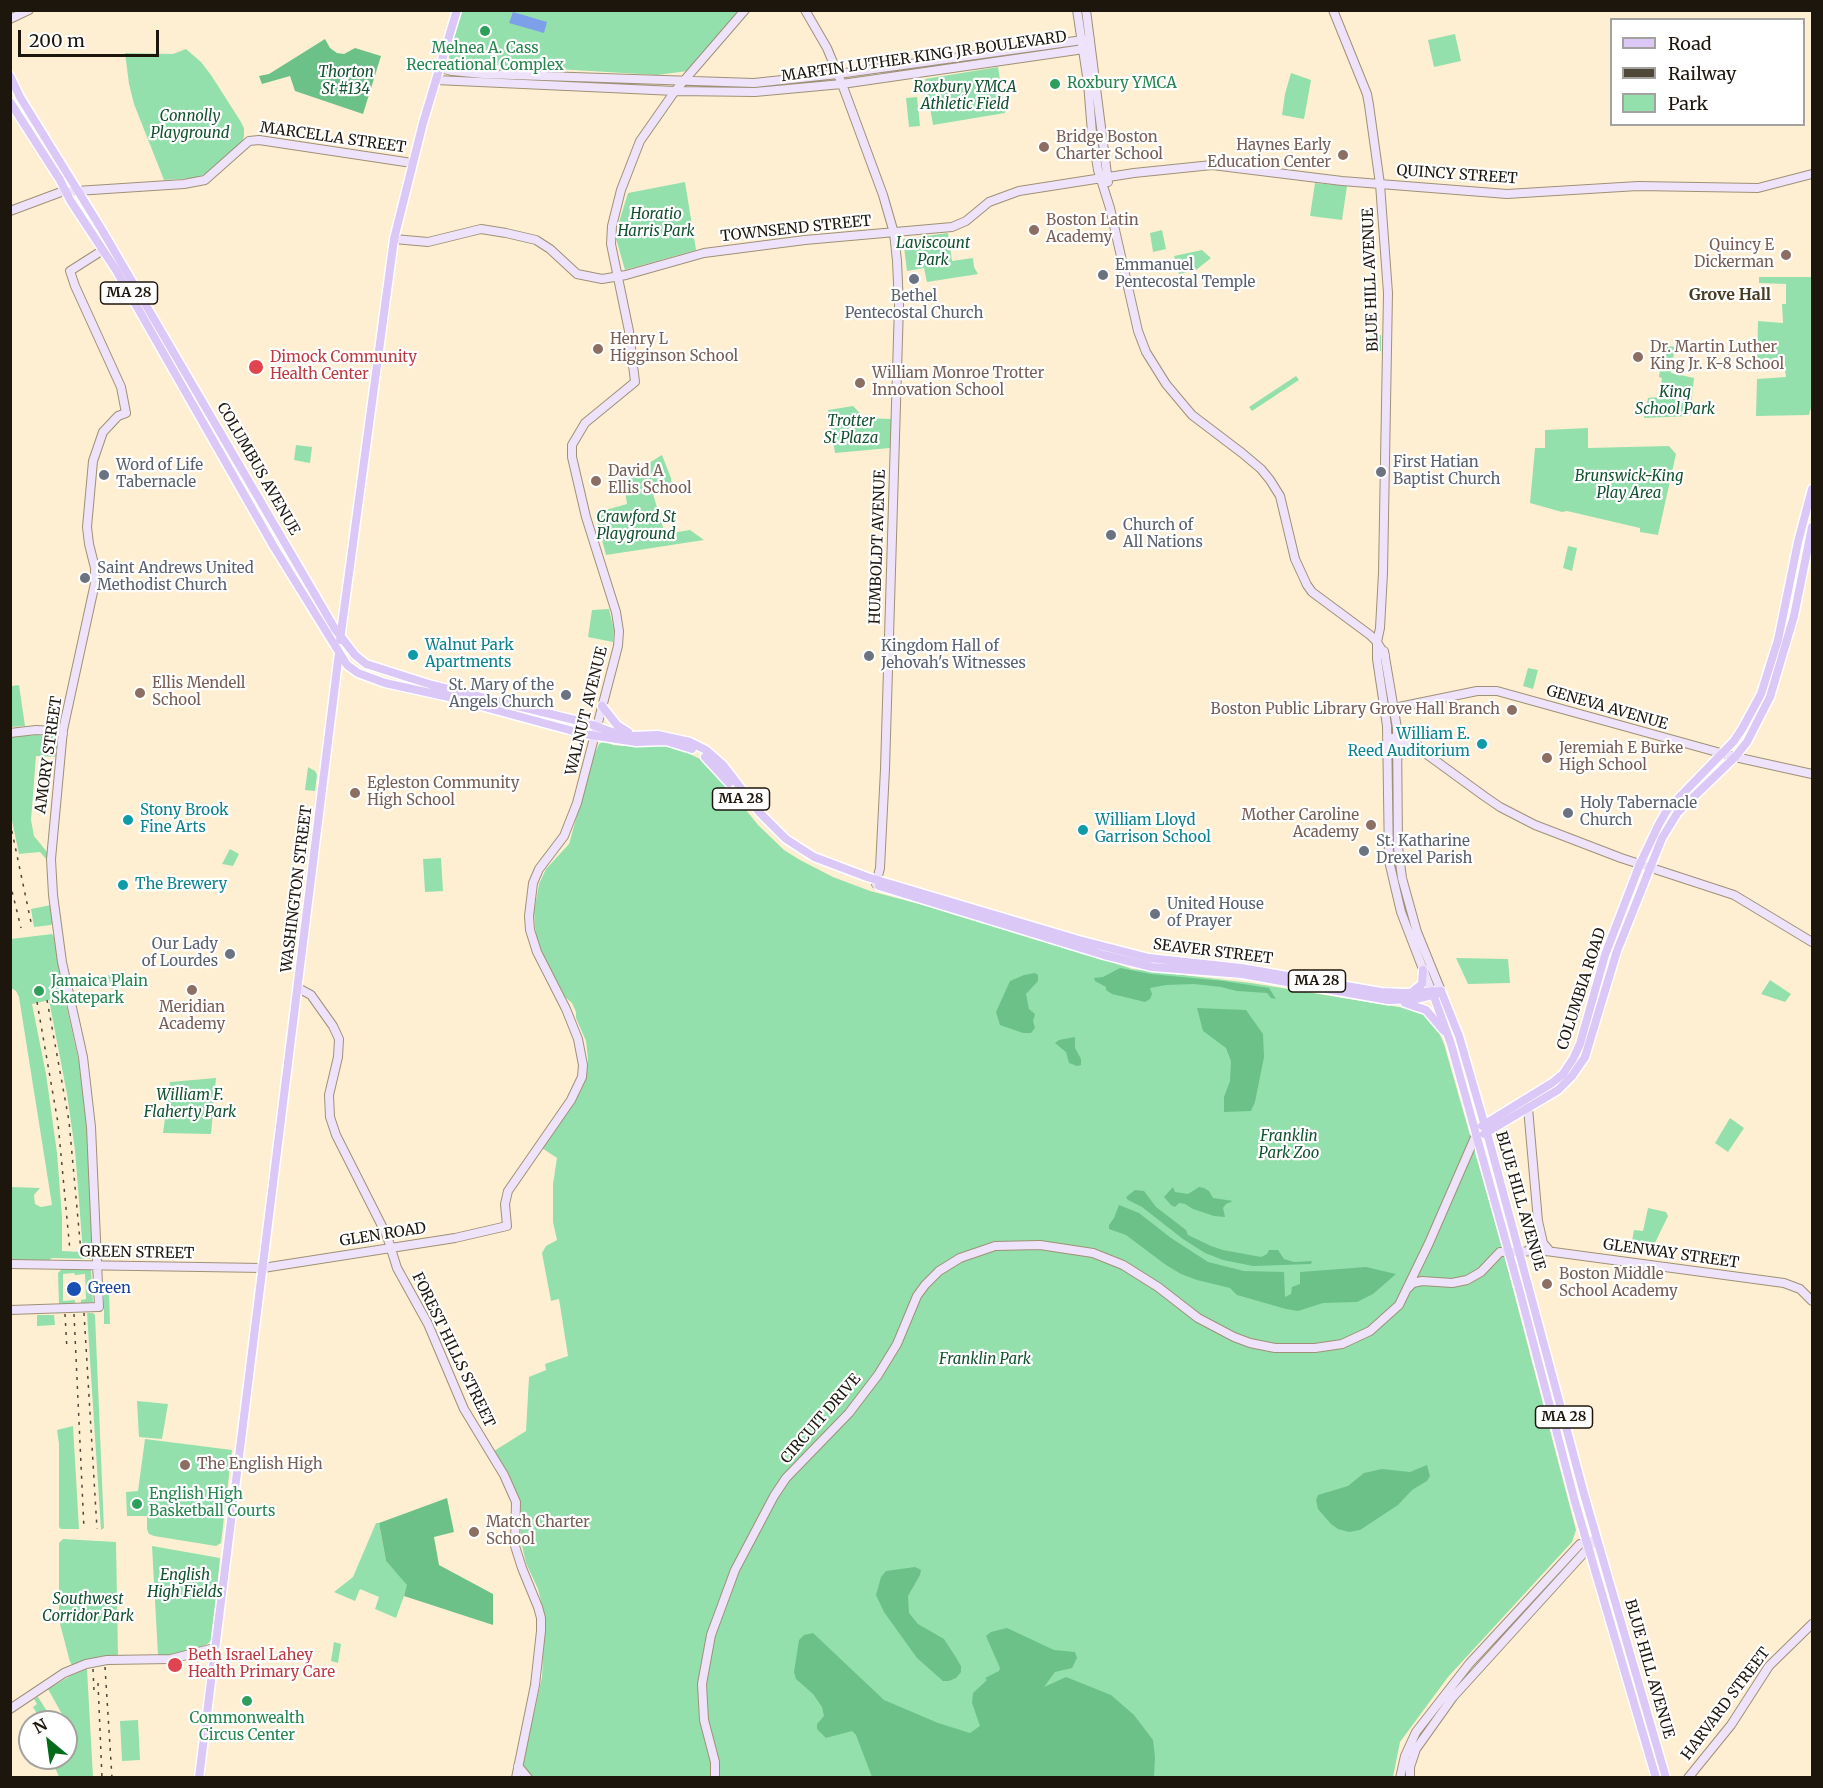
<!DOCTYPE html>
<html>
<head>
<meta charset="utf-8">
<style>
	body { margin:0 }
	#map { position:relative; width:1823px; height:1788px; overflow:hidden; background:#ffefd2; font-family:Merriweather,serif }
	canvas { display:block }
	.frame { position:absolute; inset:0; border:12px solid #1c160c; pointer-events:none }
	.legend { position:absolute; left:1610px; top:18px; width:195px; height:108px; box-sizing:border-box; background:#fff; border:2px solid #a4a29e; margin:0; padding:8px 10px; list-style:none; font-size:18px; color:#1c160c }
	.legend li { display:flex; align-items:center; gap:12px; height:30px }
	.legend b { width:30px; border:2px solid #a4a29e }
	.north { position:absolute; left:18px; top:1710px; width:60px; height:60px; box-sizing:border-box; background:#fff; border:2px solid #a4a29e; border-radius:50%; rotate:331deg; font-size:16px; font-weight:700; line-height:24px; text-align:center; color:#1c160c }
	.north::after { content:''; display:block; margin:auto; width:21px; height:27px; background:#036c1b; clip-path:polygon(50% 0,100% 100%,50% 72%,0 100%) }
	.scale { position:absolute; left:18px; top:30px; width:141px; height:27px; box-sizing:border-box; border:3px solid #1c160c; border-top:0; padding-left:8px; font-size:18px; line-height:21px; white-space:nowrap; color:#1c160c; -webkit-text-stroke:4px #fff; paint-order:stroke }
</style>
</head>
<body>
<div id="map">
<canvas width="1823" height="1788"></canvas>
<div class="frame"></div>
<ul class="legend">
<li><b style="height:8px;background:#dcc8f7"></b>Road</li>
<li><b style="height:8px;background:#4f4738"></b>Railway</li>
<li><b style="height:16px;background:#93e0ac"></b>Park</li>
</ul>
<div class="north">N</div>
<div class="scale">200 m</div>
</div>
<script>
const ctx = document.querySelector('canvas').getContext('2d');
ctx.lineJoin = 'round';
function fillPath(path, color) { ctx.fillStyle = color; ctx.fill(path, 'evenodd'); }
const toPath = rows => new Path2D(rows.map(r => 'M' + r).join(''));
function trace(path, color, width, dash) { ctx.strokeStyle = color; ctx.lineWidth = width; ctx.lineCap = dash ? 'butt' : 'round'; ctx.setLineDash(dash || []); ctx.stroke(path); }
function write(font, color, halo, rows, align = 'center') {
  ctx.font = font + ' Merriweather,serif'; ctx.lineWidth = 4.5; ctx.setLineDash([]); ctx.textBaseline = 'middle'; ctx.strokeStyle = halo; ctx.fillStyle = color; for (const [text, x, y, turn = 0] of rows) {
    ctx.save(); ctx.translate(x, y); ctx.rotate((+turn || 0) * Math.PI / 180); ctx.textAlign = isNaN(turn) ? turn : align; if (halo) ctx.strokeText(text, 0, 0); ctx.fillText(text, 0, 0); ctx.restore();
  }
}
const green = toPath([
	[461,11,740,11,688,71,657,75,457,63,450,61,449,57],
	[1455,34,1461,61,1434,67,1428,40],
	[186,49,201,62,211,75,241,122,244,128,244,136,242,143,213,170,196,178,164,180,134,104,129,84,125,53,173,54],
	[998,67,1005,113,933,125,925,79],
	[1291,73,1311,80,1304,119,1282,115,1285,94],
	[917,97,920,126,909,127,906,98],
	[685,182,696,250,625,270,615,235,628,193],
	[1315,183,1347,186,1342,220,1310,216],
	[1162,230,1166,249,1153,252,1150,233],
	[948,233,952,261,973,258,974,267,978,274,927,282,924,268,907,271,903,239],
	[1202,250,1211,258,1196,270,1179,274,1174,256],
	[1759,277,1812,277,1812,404,1809,415,1756,416,1757,379,1786,377,1785,370,1757,368,1758,321,1783,323,1782,304,1786,304,1786,284,1759,283],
	[1381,335,1381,351,1366,351,1366,336],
	[1664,345,1675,347,1671,373,1694,378,1690,416,1644,418,1648,398,1659,397,1662,378,1659,377],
	[1296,376,1299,380,1252,411,1249,407],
	[853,406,865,418,892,419,890,448,835,453,828,410],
	[1588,428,1588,448,1669,446,1676,454,1658,535,1640,532,1640,528,1567,511,1562,512,1530,503,1535,448,1545,448,1545,430],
	[296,445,312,447,310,463,294,460],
	[662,455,671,478,672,490,653,494,665,534,690,530,704,540,606,555,595,513,627,504,623,479],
	[1568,546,1577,548,1572,571,1563,568],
	[609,609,614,630,613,642,588,637,592,610],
	[1528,668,1538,670,1533,689,1523,686],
	[19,685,25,726,11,727,11,686],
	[36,735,56,736,58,739,56,757,36,756,31,820,34,836,47,852,47,860,40,852,19,854,11,816,10,737],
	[604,741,613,745,624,746,666,746,680,749,700,759,715,771,758,825,784,850,800,860,833,877,870,891,1011,928,1132,969,1251,983,1411,1009,1423,1014,1437,1028,1444,1044,1502,1247,1576,1530,1572,1542,1448,1677,1400,1742,1393,1777,520,1777,542,1677,545,1617,538,1589,526,1563,521,1541,519,1501,512,1482,494,1451,526,1431,529,1377,546,1370,545,1364,568,1356,559,1299,551,1301,542,1253,546,1246,557,1240,553,1222,553,1184,557,1158,542,1148,581,1091,587,1072,588,1059,586,1041,576,1018,576,1012,572,1003,564,996,552,975,536,938,534,912,539,884,546,869,569,844,594,755,599,744],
	[308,767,315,771,317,775,315,791,305,790],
	[230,849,239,854,233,866,222,864],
	[441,858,443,891,425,892,423,859],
	[51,905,53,922,51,925,34,927,31,909],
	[52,934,54,937,61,981,80,1067,88,1139,93,1257,92,1259,52,1258,49,1260,11,1260,11,1187,40,1188,34,1195,35,1204,41,1207,52,1205,19,997,16,991,11,988,11,939],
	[49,1000,67,1094,75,1150,83,1252,62,1251,62,1217,57,1153,46,1074,32,1004],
	[1456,958,1508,959,1510,983,1468,984],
	[126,972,127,986,111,989,108,975],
	[1770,980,1791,994,1785,1002,1761,994],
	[216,1078,211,1134,163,1133,170,1082],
	[1730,1118,1744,1128,1728,1152,1715,1143],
	[1648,1208,1666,1212,1668,1216,1654,1245,1632,1241,1634,1230,1643,1231],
	[62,1269,91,1270,93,1302,81,1304,81,1300,86,1299,85,1274,75,1275,74,1273,63,1274,63,1301,75,1300,75,1305,59,1304,58,1273],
	[104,1291,109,1291,110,1324,104,1324],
	[87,1313,93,1313,95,1315,104,1528,101,1530],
	[37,1315,54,1315,55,1325,37,1326],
	[137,1401,168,1404,162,1439,139,1437],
	[73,1426,79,1529,61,1529,59,1527,59,1444,57,1430],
	[145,1439,232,1450,221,1543,216,1546,154,1536,149,1534,147,1529,147,1516,127,1516,126,1492,138,1491],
	[376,1523,379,1523,386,1561,408,1585,396,1618,375,1609,379,1597,360,1589,355,1601,334,1592,353,1577],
	[63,1539,116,1542,118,1657,89,1660,72,1665,70,1662,59,1620,59,1543],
	[152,1546,220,1558,212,1640,206,1645,174,1656,158,1655],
	[334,1642,341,1644,338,1663,331,1661],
	[87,1669,93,1777,59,1777,51,1758,66,1758,66,1743,72,1739,73,1734,48,1689,72,1675],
	[38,1697,52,1719,47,1722,42,1722,33,1707,37,1704,34,1699],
	[138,1720,140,1760,122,1761,120,1721]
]);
const forest = toPath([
	[325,39,330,48,337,53,344,54,355,48,381,56,363,114,295,91,290,76,262,84,259,76,269,74],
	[1120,968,1151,974,1223,981,1269,988,1276,999,1271,998,1267,993,1237,991,1221,987,1194,984,1166,985,1150,988,1152,994,1150,999,1145,1002,1112,994,1106,990,1106,987,1095,981,1094,978,1103,977],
	[1035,973,1038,975,1038,981,1026,994,1029,1009,1035,1014,1033,1021,1035,1028,1031,1033,1023,1033,1000,1025,996,1012,1010,981,1024,975],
	[1197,1008,1246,1010,1263,1034,1264,1057,1255,1102,1251,1111,1224,1112,1224,1097,1230,1081,1231,1061,1226,1048,1203,1031],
	[1075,1037,1075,1048,1081,1059,1081,1065,1077,1066,1069,1063,1066,1052,1055,1043,1059,1040],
	[1173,1187,1175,1192,1188,1194,1199,1187,1204,1188,1209,1191,1213,1198,1233,1201,1226,1204,1223,1208,1225,1217,1214,1216,1193,1209,1185,1204,1179,1203,1175,1207,1171,1205,1164,1197],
	[1135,1190,1144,1191,1156,1207,1186,1230,1188,1235,1211,1246,1223,1250,1261,1257,1267,1254,1269,1250,1278,1250,1284,1259,1294,1262,1312,1261,1311,1264,1253,1266,1223,1260,1205,1253,1183,1239,1142,1207,1128,1200,1126,1197],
	[1119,1205,1139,1213,1171,1238,1208,1262,1244,1271,1284,1272,1285,1297,1291,1294,1292,1287,1300,1284,1300,1272,1366,1267,1396,1274,1373,1294,1357,1302,1323,1303,1298,1311,1286,1309,1237,1295,1230,1288,1197,1280,1181,1274,1166,1265,1126,1235,1109,1229,1109,1225,1114,1218],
	[1427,1465,1430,1476,1427,1481,1412,1490,1398,1505,1360,1530,1349,1532,1338,1529,1331,1524,1318,1509,1316,1500,1318,1495,1348,1486,1364,1473,1382,1469,1410,1472],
	[447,1498,454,1532,434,1537,439,1565,493,1594,493,1625,404,1596,407,1585,386,1561,379,1523],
	[915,1567,921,1570,920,1575,908,1596,909,1613,918,1624,944,1639,955,1656,961,1666,961,1672,956,1678,949,1681,943,1681,917,1658,884,1612,876,1595,881,1577,886,1571],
	[1007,1628,1054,1650,1075,1652,1077,1658,1072,1668,1055,1672,1044,1687,1066,1677,1111,1695,1134,1715,1153,1740,1155,1757,1154,1777,872,1777,856,1735,852,1731,826,1738,817,1729,817,1724,824,1716,822,1707,813,1694,796,1679,794,1672,799,1640,804,1635,813,1633,884,1700,938,1723,970,1733,980,1726,972,1703,973,1693,987,1680,985,1678,999,1671,1000,1668,986,1636,991,1632]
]);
const water = toPath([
	[513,12,547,22,544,33,509,23]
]);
const secondary = toPath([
	[805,10,827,48,842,84,883,195,894,233,897,261,899,305,885,769,880,868,876,884],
	[1077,10,1088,83,1092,133,1098,170,1110,208,1138,331,1146,352,1166,384,1192,415,1242,453,1261,469,1270,480,1280,496,1295,559,1307,585,1312,592,1370,635,1377,642,1385,655],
	[1086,10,1108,182],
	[1333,10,1367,94,1369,105,1380,184,1388,293,1383,573,1380,628,1377,642,1377,659,1387,726,1389,861,1401,912,1431,990],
	[10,19,29,10],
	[440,68,452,71,483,74,754,83,838,74,1090,39],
	[436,80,675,91,755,92,842,84,1091,48],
	[10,211,61,192,184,184,205,180,249,141,259,140,412,163],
	[394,239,428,242,481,229,506,233,536,240,550,249,577,274,602,279,626,275,704,253,805,240,952,227,966,221,989,202,1019,191,1134,173,1212,165,1342,181,1507,194,1638,186,1758,188,1812,174],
	[1384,651,1397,728,1398,847,1402,878,1417,932,1441,991],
	[1394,708,1477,691,1497,691,1735,757,1812,774],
	[10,733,36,730,57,731,63,734],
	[1387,737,1416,743,1425,753,1484,796,1500,807,1535,825,1621,858,1734,895,1812,942],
	[1395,746,1421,751],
	[298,988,311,995,333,1026,339,1039,338,1057,329,1095,330,1117,336,1135,387,1236,397,1268,428,1324,464,1409,504,1475,516,1502,515,1546,522,1568,538,1607,541,1618,541,1631,535,1685,516,1778],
	[1528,1108,1538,1221,1543,1243,1549,1250],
	[1528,1251,1533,1244,1537,1226],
	[10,1264,263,1268,455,1238,507,1226,505,1204,508,1191,571,1100,582,1077,583,1065,578,1039,566,1009,537,952,530,930,529,916,533,883,539,869,564,836,577,803,618,646,619,631,616,612,586,517,572,457,572,445,585,423,635,382,629,331,611,244,612,226,621,190,640,141,675,91,745,10],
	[1407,1289,1413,1283,1422,1281,1452,1283,1467,1280,1481,1272,1500,1252,1546,1251,1784,1283,1800,1289,1812,1301],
	[10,1310,99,1307,91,1127,83,1057,62,962,53,895,51,859,63,730,95,583,95,568,89,544,87,527,93,461,103,432,118,416,126,413,121,387,75,286,70,271,103,250],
	[10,1709,64,1673,86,1664,107,1660,171,1659,214,1648],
	[518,1766,528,1778],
	[715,1778,715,1762,704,1720,702,1684,711,1635,735,1570,774,1496,786,1478,849,1413,878,1375,897,1344,917,1296,925,1285,939,1271,960,1258,995,1246,1040,1245,1093,1253,1123,1265,1158,1287,1198,1318,1234,1337,1250,1343,1275,1348,1315,1348,1342,1344,1370,1331,1399,1305,1429,1243,1476,1135],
	[1400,1778,1405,1756,1416,1732,1469,1664,1580,1544,1597,1539],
	[1410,1778,1410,1767,1416,1749,1453,1697,1592,1544],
	[1688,1778,1731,1725,1769,1666,1812,1624]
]);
const primary = toPath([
	[10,76,20,97,102,230,335,629,355,655,366,664,432,685,587,723,612,732,631,736,658,735,690,742,706,750,723,765,760,813,786,839,814,857,867,877,1079,940,1149,958,1241,968,1381,992,1405,993,1441,991],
	[10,102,60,180,70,200,116,270,274,547,347,665,358,673,385,683,444,696,584,734,636,742,666,741,692,749],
	[340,640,394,239,423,123,457,10],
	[602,706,617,725,628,732],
	[705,757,729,783],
	[879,886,1104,955,1152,967,1242,974,1388,1000,1416,999,1436,994],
	[1432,991,1451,1044,1521,1296,1575,1502,1656,1778],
	[1441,991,1459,1036,1489,1140,1584,1494,1666,1778],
	[1412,992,1422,984,1423,970],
	[1405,1003,1426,1010,1444,1031],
	[1482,1126,1552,1083,1563,1074,1573,1059,1580,1044,1605,955,1640,864,1659,824,1667,810,1734,741,1742,729,1761,694,1778,640,1798,542,1812,489],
	[1484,1134,1558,1090,1572,1076,1585,1057,1617,951,1662,838,1678,812,1735,757,1747,742,1770,697,1794,616,1812,527],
	[199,1778,339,653]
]);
const rail = toPath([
	[10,822,32,927],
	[10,883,21,928],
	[47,1000,69,1121,81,1252],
	[37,1002,58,1123,70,1251],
	[84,1313,97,1529],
	[65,1314,67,1350],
	[74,1314,84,1529],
	[105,1667,112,1778],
	[93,1669,94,1691],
	[98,1683,102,1778]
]);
const markers = [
	[485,31,6,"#2e9e5b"],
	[1055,84,6,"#2e9e5b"],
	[1044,147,6,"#8d6e63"],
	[1343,155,6,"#8d6e63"],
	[1034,230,6,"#8d6e63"],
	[1786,255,6,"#8d6e63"],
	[1103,275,6,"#6b7280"],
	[914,279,6,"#6b7280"],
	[598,349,6,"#8d6e63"],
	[1638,357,6,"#8d6e63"],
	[256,367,8,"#e0444e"],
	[860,383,6,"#8d6e63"],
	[1381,472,6,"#6b7280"],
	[104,475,6,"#6b7280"],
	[596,481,6,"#8d6e63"],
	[1111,535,6,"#6b7280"],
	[85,578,6,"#6b7280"],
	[413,655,6,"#0f9aa8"],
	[869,656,6,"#6b7280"],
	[140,693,6,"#8d6e63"],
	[566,695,6,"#6b7280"],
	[1512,710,6,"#8d6e63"],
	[1482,744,6,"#0f9aa8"],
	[1547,758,6,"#8d6e63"],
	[355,793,6,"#8d6e63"],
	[1568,813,6,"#6b7280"],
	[128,820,6,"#0f9aa8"],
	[1371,825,6,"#8d6e63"],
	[1083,830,6,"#0f9aa8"],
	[1364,851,6,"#6b7280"],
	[123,885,6,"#0f9aa8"],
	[1155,914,6,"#6b7280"],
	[230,954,6,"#6b7280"],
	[192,990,6,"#8d6e63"],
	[39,991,6,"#2e9e5b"],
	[1547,1284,6,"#8d6e63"],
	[74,1289,8,"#1a4fb4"],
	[185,1465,6,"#8d6e63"],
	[137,1504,6,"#2e9e5b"],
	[474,1532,6,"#8d6e63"],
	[175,1665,8,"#e0444e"],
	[247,1701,6,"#2e9e5b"]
];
const shields = [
	[129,293,57],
	[741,799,57],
	[1317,981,57],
	[1564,1417,57]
];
const shieldNames = [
	["MA 28",129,293],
	["MA 28",741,799],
	["MA 28",1317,981],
	["MA 28",1564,1417]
];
const leisureNames = [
	["Melnea A. Cass",485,49,"center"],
	["Recreational Complex",485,66,"center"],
	["Roxbury YMCA",1067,84],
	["Jamaica Plain",51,982],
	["Skatepark",51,999],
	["English High",149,1495],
	["Basketball Courts",149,1512],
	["Commonwealth",247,1719,"center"],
	["Circus Center",247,1736,"center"]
];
const streetNames = [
	["MARTIN LUTHER KING JR BOULEVARD",924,57,-8],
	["MARCELLA STREET",333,138,8],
	["QUINCY STREET",1457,175,4],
	["TOWNSEND STREET",796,229,-6],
	["BLUE HILL AVENUE",1371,280,-92],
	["COLUMBUS AVENUE",258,469,60],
	["HUMBOLDT AVENUE",878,547,-88],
	["GENEVA AVENUE",1607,708,16],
	["WALNUT AVENUE",587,711,-76],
	["AMORY STREET",49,755,-82],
	["WASHINGTON STREET",297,889,-83],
	["SEAVER STREET",1213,952,7],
	["COLUMBIA ROAD",1582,989,-72],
	["BLUE HILL AVENUE",1520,1201,74],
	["GLEN ROAD",383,1235,-9],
	["GREEN STREET",137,1253,1],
	["GLENWAY STREET",1671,1254,8],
	["FOREST HILLS STREET",453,1350,64],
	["CIRCUIT DRIVE",821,1419,-49],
	["BLUE HILL AVENUE",1649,1669,74],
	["HARVARD STREET",1726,1704,-53]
];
const parkNames = [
	["Thorton",346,73],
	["St #134",346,90],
	["Roxbury YMCA",965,88],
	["Athletic Field",965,105],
	["Connolly",190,117],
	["Playground",190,134],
	["Horatio",656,215],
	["Harris Park",656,232],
	["Laviscount",933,244],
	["Park",933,261],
	["King",1675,393],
	["School Park",1675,410],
	["Trotter",851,422],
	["St Plaza",851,439],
	["Brunswick-King",1629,477],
	["Play Area",1629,494],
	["Crawford St",636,518],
	["Playground",636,535],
	["William F.",190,1096],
	["Flaherty Park",190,1113],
	["Franklin",1289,1137],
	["Park Zoo",1289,1154],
	["Franklin Park",985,1360],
	["English",185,1576],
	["High Fields",185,1593],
	["Southwest",88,1600],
	["Corridor Park",88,1617]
];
const educationNames = [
	["Bridge Boston",1056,138],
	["Charter School",1056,155],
	["Haynes Early",1331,146,"right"],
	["Education Center",1331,163,"right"],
	["Boston Latin",1046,221],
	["Academy",1046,238],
	["Quincy E",1774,246,"right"],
	["Dickerman",1774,263,"right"],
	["Henry L",610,340],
	["Higginson School",610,357],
	["Dr. Martin Luther",1650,348],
	["King Jr. K-8 School",1650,365],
	["William Monroe Trotter",872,374],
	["Innovation School",872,391],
	["David A",608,472],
	["Ellis School",608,489],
	["Ellis Mendell",152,684],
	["School",152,701],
	["Boston Public Library Grove Hall Branch",1500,710,"right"],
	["Jeremiah E Burke",1559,749],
	["High School",1559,766],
	["Egleston Community",367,784],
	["High School",367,801],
	["Mother Caroline",1359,816,"right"],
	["Academy",1359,833,"right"],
	["Meridian",192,1008,"center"],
	["Academy",192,1025,"center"],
	["Boston Middle",1559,1275],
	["School Academy",1559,1292],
	["The English High",197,1465],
	["Match Charter",486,1523],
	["School",486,1540]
];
const worshipNames = [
	["Emmanuel",1115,266],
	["Pentecostal Temple",1115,283],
	["Bethel",914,297,"center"],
	["Pentecostal Church",914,314,"center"],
	["First Hatian",1393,463],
	["Baptist Church",1393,480],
	["Word of Life",116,466],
	["Tabernacle",116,483],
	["Church of",1123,526],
	["All Nations",1123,543],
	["Saint Andrews United",97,569],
	["Methodist Church",97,586],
	["Kingdom Hall of",881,647],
	["Jehovah's Witnesses",881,664],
	["St. Mary of the",554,686,"right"],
	["Angels Church",554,703,"right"],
	["Holy Tabernacle",1580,804],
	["Church",1580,821],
	["St. Katharine",1376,842],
	["Drexel Parish",1376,859],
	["United House",1167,905],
	["of Prayer",1167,922],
	["Our Lady",218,945,"right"],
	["of Lourdes",218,962,"right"]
];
const healthNames = [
	["Dimock Community",270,358],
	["Health Center",270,375],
	["Beth Israel Lahey",188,1656],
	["Health Primary Care",188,1673]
];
const cultureNames = [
	["Walnut Park",425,646],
	["Apartments",425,663],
	["William E.",1470,735,"right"],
	["Reed Auditorium",1470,752,"right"],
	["Stony Brook",140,811],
	["Fine Arts",140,828],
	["William Lloyd",1095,821],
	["Garrison School",1095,838],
	["The Brewery",135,885]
];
const transitNames = [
	["Green",88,1289]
];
const neighbourhoodNames = [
	["Grove Hall",1730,295]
];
fillPath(green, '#93e0ac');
fillPath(forest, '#6cc189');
fillPath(water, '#7ea0ea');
trace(secondary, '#9f9176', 10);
trace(primary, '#fff', 11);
trace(secondary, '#eee3fb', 8);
trace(primary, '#dcc8f7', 8);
trace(rail, '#4f4738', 1.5, [3, 6]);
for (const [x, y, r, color] of markers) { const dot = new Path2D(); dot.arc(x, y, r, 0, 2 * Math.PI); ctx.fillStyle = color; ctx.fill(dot); trace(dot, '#fff', 2); }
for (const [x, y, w] of shields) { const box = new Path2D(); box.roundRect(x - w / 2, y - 11, w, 22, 4.5); ctx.fillStyle = '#fff'; ctx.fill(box); trace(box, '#1c160c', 1.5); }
write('bold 14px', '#1c160c', null, shieldNames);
write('15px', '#27864d', '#fff', leisureNames, 'left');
write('15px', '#1c160c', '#fff', streetNames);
write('italic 15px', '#12522e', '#fff', parkNames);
write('15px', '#785e54', '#fff', educationNames, 'left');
write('15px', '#5b616d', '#fff', worshipNames, 'left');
write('15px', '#be3a42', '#fff', healthNames, 'left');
write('15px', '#0d838f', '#fff', cultureNames, 'left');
write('15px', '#164399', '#fff', transitNames, 'left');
write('bold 16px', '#483b23', '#fff', neighbourhoodNames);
</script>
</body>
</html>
